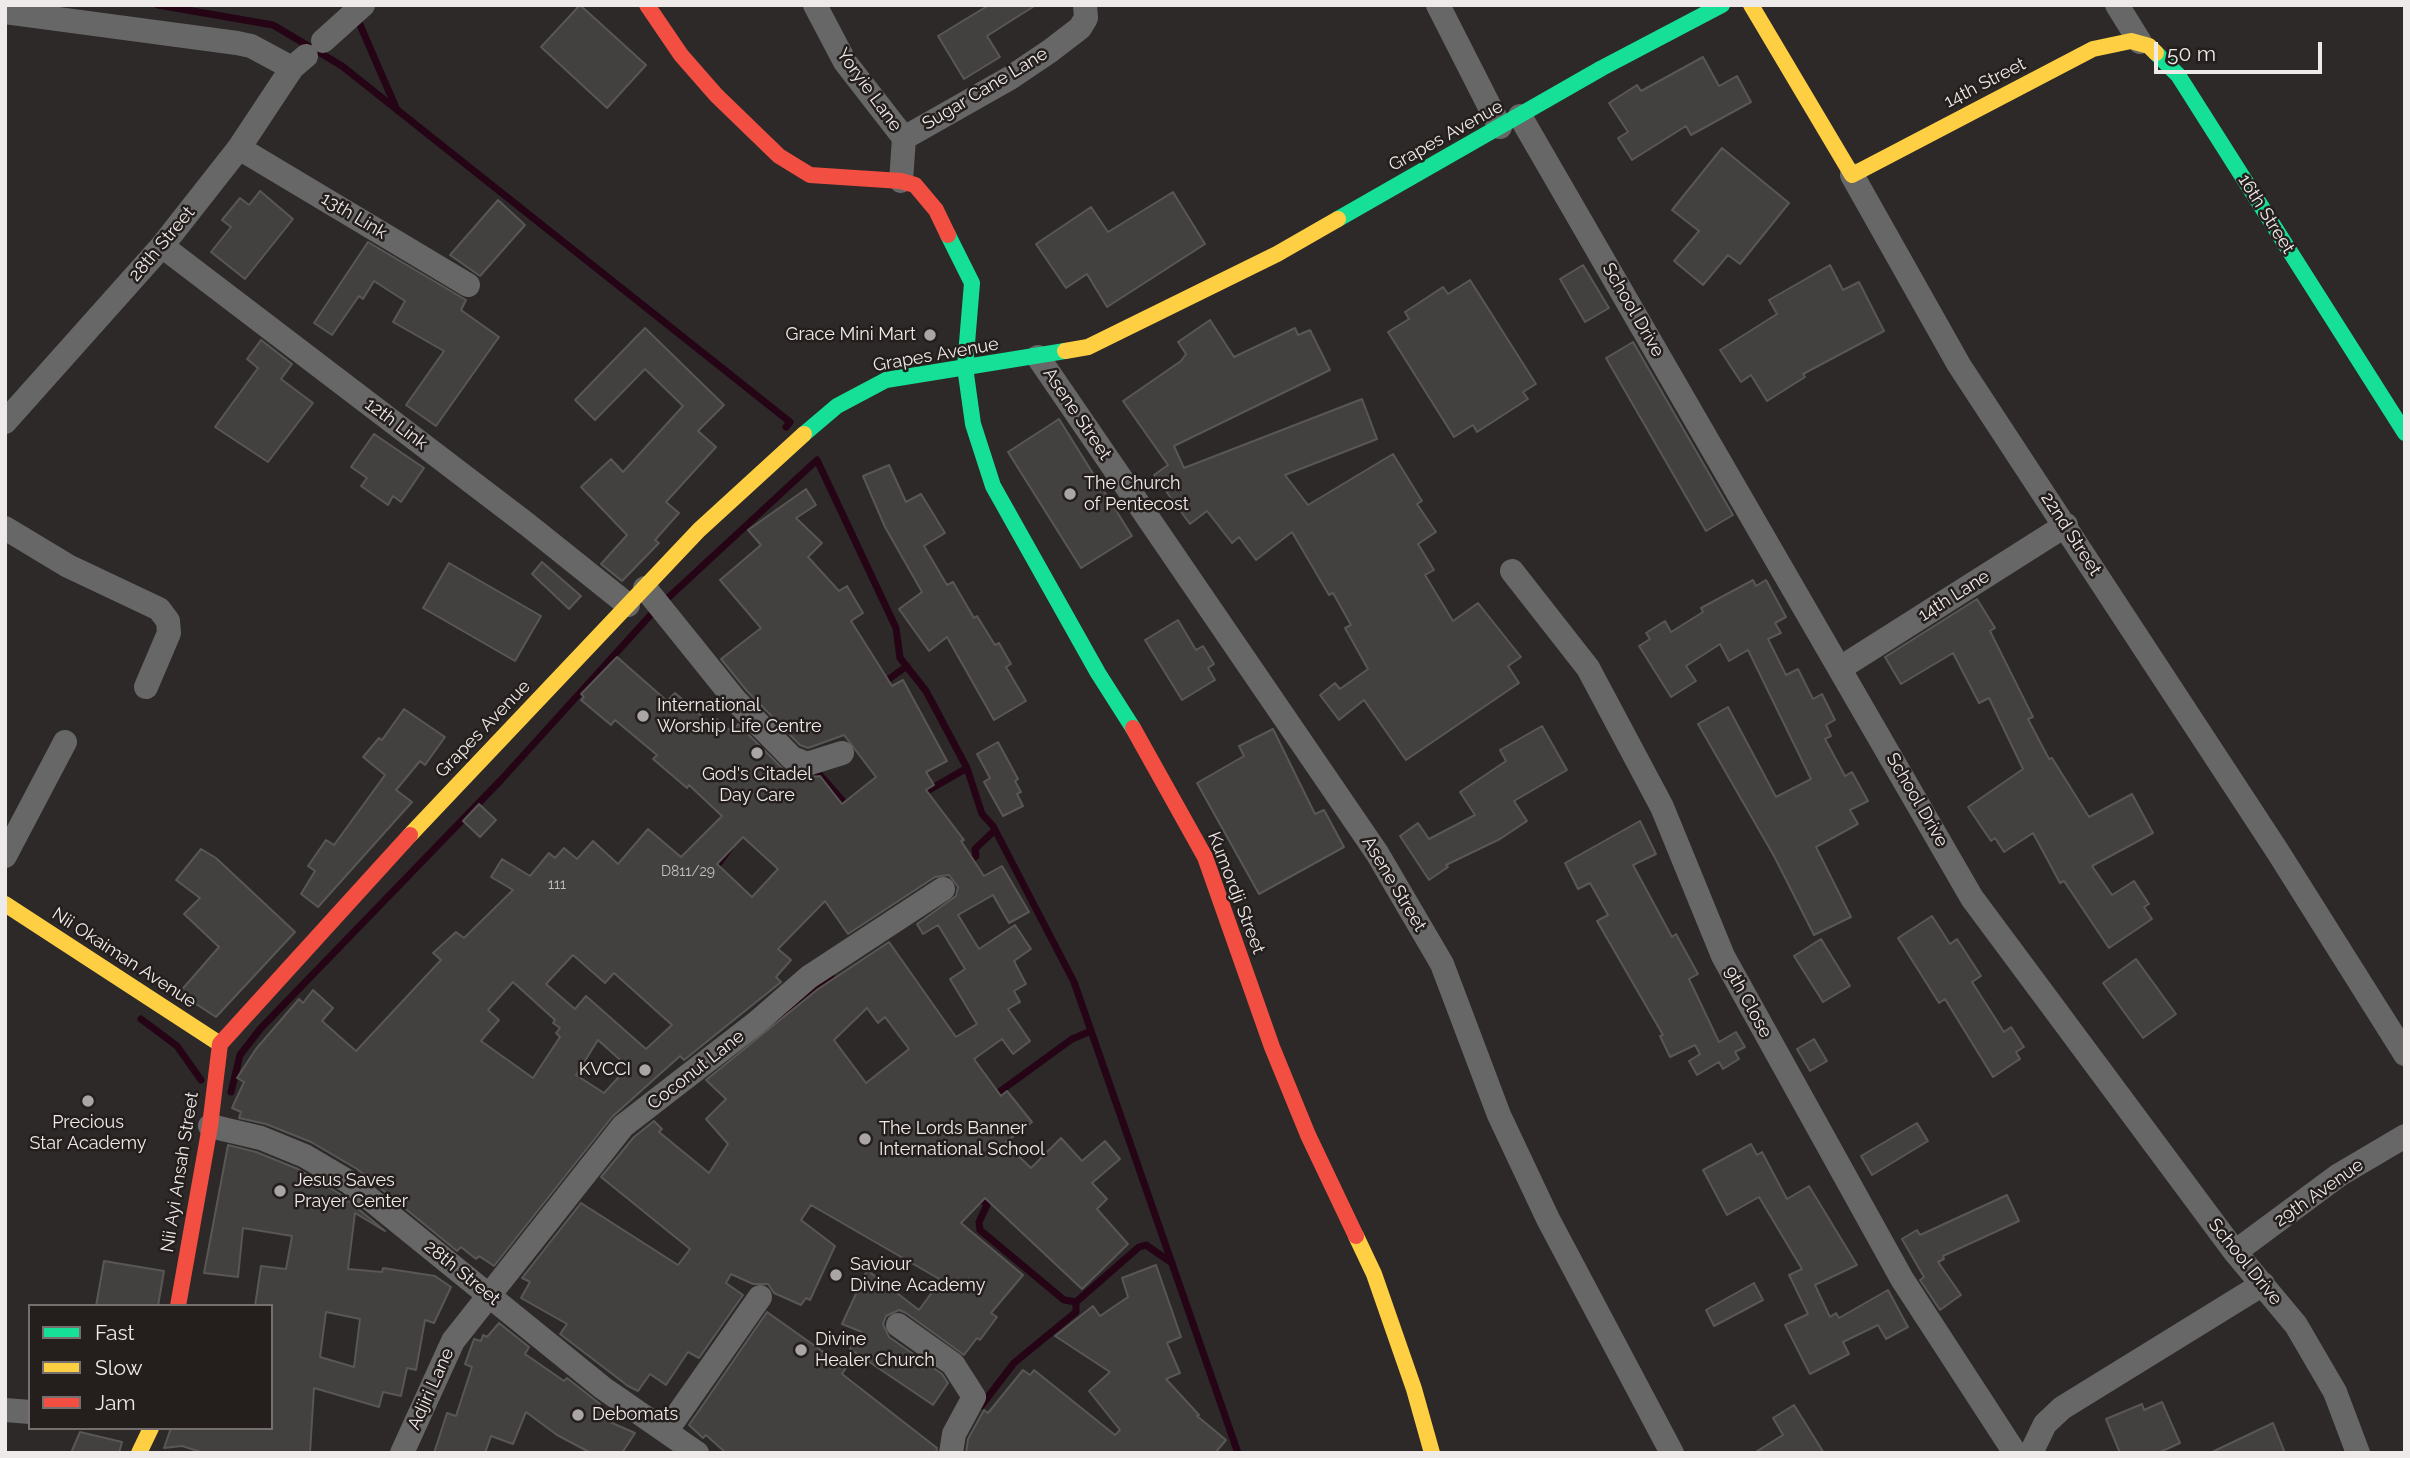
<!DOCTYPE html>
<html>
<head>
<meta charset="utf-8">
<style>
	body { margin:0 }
	#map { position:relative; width:2410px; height:1458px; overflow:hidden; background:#2c2928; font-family:Raleway,sans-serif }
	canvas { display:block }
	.frame { position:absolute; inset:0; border:7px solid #eeeae9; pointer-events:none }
	.legend { position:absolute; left:28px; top:1304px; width:245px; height:126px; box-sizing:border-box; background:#241e1d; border:2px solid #75706f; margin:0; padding:9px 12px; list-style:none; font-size:21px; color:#eeeae9 }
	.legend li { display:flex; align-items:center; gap:14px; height:35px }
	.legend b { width:35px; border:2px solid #75706f }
	.scale { position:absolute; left:2154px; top:42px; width:168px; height:32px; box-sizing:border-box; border:4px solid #eeeae9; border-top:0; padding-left:9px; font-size:21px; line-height:24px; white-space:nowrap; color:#eeeae9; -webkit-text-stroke:5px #241e1d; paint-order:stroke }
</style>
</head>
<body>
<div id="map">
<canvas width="2410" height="1458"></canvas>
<div class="frame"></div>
<ul class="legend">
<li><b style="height:9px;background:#16e098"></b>Fast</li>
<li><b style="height:9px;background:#ffcf43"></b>Slow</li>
<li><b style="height:9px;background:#f24e42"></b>Jam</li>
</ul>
<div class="scale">50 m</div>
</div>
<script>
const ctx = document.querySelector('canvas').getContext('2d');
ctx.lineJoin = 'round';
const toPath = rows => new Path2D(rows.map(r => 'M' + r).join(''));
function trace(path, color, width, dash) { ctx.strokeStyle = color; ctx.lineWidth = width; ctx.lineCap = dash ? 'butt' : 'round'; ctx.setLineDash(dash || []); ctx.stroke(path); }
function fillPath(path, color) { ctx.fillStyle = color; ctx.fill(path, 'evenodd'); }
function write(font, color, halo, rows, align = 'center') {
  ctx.font = font + ' Raleway,sans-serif'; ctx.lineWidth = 5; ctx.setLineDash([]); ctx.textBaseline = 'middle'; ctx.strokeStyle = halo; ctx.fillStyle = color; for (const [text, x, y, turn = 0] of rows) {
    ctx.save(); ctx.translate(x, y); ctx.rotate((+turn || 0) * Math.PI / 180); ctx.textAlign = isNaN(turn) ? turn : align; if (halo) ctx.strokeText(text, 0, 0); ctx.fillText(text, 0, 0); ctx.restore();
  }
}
const stream = toPath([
	[158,5,273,25,342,66,790,422,786,427],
	[357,18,397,110],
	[882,684,907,666],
	[813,767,848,807],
	[919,791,922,794,967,768],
	[718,864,730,848],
	[966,864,976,856,975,849,995,830],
	[141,1019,177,1046,201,1080],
	[777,1019,831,976],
	[231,1092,240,1055,261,1028,501,780,656,609,817,460,896,628,900,658,926,691,967,768,982,814,993,826,1074,982,1238,1453],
	[991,1098,1072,1039,1091,1031],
	[979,1195,987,1205,979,1222,980,1230,1064,1300,1076,1302,1139,1247,1146,1245,1172,1263],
	[981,1406,1014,1363,1076,1312,1076,1302]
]);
const building = toPath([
	[580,5,646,65,607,108,541,47,580,5],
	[989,5,1036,5,987,36,1000,57,964,79,938,36,989,5],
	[1703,57,1719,86,1737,76,1751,102,1691,135,1686,126,1632,160,1618,138,1628,132,1609,103,1637,85,1641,91,1703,57],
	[1722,148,1789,203,1740,264,1728,255,1703,285,1674,261,1699,231,1672,210,1722,148],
	[260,191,293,219,245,279,211,252,231,227,222,220,240,198,249,205,260,191],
	[1173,192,1205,244,1107,307,1087,274,1066,288,1036,244,1091,207,1108,232,1173,192],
	[498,200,525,225,480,276,450,255,498,200],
	[368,242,466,300,461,310,499,337,436,426,406,405,444,351,393,322,405,301,374,281,363,299,359,296,332,335,314,323,368,242],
	[1583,265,1609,308,1585,322,1560,279,1583,265],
	[1830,265,1843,290,1859,282,1884,331,1803,374,1805,377,1767,401,1751,375,1741,382,1720,350,1777,314,1769,300,1830,265],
	[1470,280,1536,384,1523,392,1528,399,1477,432,1473,425,1454,437,1388,332,1409,319,1405,312,1443,287,1448,294,1470,280],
	[1210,320,1234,357,1295,328,1298,335,1310,330,1330,370,1174,446,1184,468,1362,399,1377,439,1285,475,1308,505,1393,454,1422,501,1417,504,1436,532,1418,544,1434,570,1425,575,1453,621,1478,603,1521,657,1508,666,1519,683,1406,760,1364,700,1339,720,1320,695,1335,683,1340,689,1368,669,1345,628,1351,625,1333,593,1329,595,1292,532,1256,560,1239,537,1232,543,1207,511,1190,524,1154,475,1168,465,1123,401,1181,361,1186,354,1178,342,1210,320],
	[645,328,724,405,698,431,716,447,666,502,679,513,655,540,659,543,622,581,601,564,627,535,581,487,611,459,623,472,683,406,645,369,595,420,575,400,645,328],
	[261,340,292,364,281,379,313,403,268,462,215,427,258,368,247,359,261,340],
	[1633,342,1733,515,1706,531,1606,358,1633,342],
	[1059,419,1132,536,1081,568,1008,452,1059,419],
	[374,434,424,468,401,502,393,496,388,505,361,486,367,478,351,467,374,434],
	[889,465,906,502,921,494,945,533,924,546,947,585,953,582,974,618,977,616,995,645,999,643,1011,664,1006,667,1026,701,994,720,947,637,929,651,899,609,922,592,885,527,863,476,889,465],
	[806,489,816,505,796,518,822,543,808,557,839,591,847,586,863,613,851,621,892,686,903,680,947,761,926,772,934,785,926,790,964,840,961,841,984,876,1002,866,1029,912,1009,923,993,895,958,915,979,949,1015,925,1031,949,1014,961,1026,984,1014,991,1020,1002,1008,1009,1030,1041,1013,1054,1002,1039,974,1059,1001,1096,1007,1091,1032,1122,1005,1143,1031,1168,1061,1138,1082,1161,1105,1141,1120,1159,1092,1183,1107,1199,1097,1209,1128,1244,1082,1289,985,1198,961,1223,1023,1275,991,1313,997,1317,980,1340,977,1338,964,1355,906,1313,899,1310,886,1316,883,1324,889,1337,942,1374,948,1383,933,1405,850,1349,862,1332,842,1324,867,1270,919,1310,941,1280,811,1205,801,1220,835,1246,810,1300,806,1298,801,1305,774,1293,768,1284,753,1284,731,1274,726,1283,743,1295,699,1358,688,1352,666,1385,650,1374,638,1391,628,1386,560,1334,567,1324,521,1298,530,1282,522,1278,581,1203,678,1265,690,1249,601,1177,634,1137,654,1121,662,1129,659,1132,709,1173,728,1144,706,1119,726,1099,706,1080,818,989,889,942,956,1037,977,1024,950,979,965,969,938,925,923,934,917,924,956,896,958,887,949,875,935,877,848,934,825,901,778,949,791,960,776,977,781,982,684,1060,680,1056,612,1117,494,1266,479,1256,476,1259,461,1247,457,1251,357,1169,311,1142,266,1124,239,1118,241,1112,232,1108,244,1082,237,1078,256,1049,299,999,303,1003,313,990,333,1008,322,1021,356,1051,441,960,433,953,456,932,464,938,513,890,491,877,502,859,530,876,549,853,555,858,564,848,577,859,593,841,618,864,648,829,681,857,722,816,689,785,687,788,653,759,657,755,615,720,611,725,581,700,584,697,581,694,617,657,667,701,675,693,712,725,717,719,732,732,738,724,786,772,802,778,820,776,842,804,876,777,844,735,808,748,800,745,747,691,721,659,761,628,720,580,761,545,748,530,806,489],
	[743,837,778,869,752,897,717,864,743,837],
	[573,955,605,983,614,973,672,1025,646,1049,586,996,575,1009,546,984,573,955],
	[513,982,555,1020,553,1023,560,1028,556,1033,560,1037,533,1078,481,1041,499,1020,488,1010,513,982],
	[867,1008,878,1023,885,1017,909,1049,866,1083,834,1040,867,1008],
	[598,1040,628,1067,604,1093,576,1075,598,1040],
	[542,562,581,596,569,609,532,574,542,562],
	[449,563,541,616,515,661,423,608,449,563],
	[1753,580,1756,586,1766,580,1786,617,1775,623,1781,633,1768,639,1786,675,1798,669,1813,699,1822,694,1835,720,1826,725,1831,736,1825,739,1845,776,1852,772,1868,801,1850,810,1858,824,1816,847,1851,917,1814,935,1774,856,1698,724,1728,707,1776,797,1811,779,1748,650,1729,661,1720,644,1686,666,1696,681,1671,697,1639,646,1650,639,1646,633,1665,621,1671,632,1703,612,1701,608,1753,580],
	[1977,599,1995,628,1990,631,2033,717,2028,719,2049,759,2052,758,2089,817,2132,794,2153,833,2092,866,2112,895,2134,881,2149,904,2144,907,2152,919,2109,948,2064,881,2060,883,2033,833,2004,852,1995,838,1991,841,1968,807,2023,769,1989,698,1979,703,1953,653,1901,684,1885,657,1977,599],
	[1178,620,1196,650,1203,646,1214,664,1208,668,1215,680,1182,700,1145,640,1178,620],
	[404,709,445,737,425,765,420,761,396,790,412,802,318,907,301,894,315,871,308,866,326,840,334,845,385,775,363,757,379,738,382,740,404,709],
	[1542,726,1567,770,1514,801,1527,821,1500,839,1446,865,1448,867,1429,880,1400,836,1418,823,1429,839,1475,815,1460,792,1506,761,1500,750,1542,726],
	[1273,729,1315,814,1324,810,1344,847,1259,894,1197,783,1244,756,1239,746,1273,729],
	[998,742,1018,779,1015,781,1021,792,1017,794,1023,806,1003,816,984,782,990,778,977,754,998,742],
	[479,804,496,820,480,837,463,821,479,804],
	[1640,821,1656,854,1633,865,1672,937,1676,934,1698,974,1689,979,1719,1042,1736,1032,1745,1047,1735,1052,1739,1059,1723,1069,1719,1062,1697,1075,1689,1061,1700,1054,1695,1045,1670,1057,1660,1036,1663,1035,1597,921,1608,915,1590,883,1578,889,1565,863,1640,821],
	[201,849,216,858,295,932,216,1017,179,993,219,947,184,914,200,898,176,880,201,849],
	[1932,916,1950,944,1957,939,1981,976,1972,982,2004,1032,2011,1027,2024,1047,2016,1052,2020,1059,1993,1077,1945,999,1939,1003,1898,938,1932,916],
	[1821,939,1850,986,1823,1002,1794,956,1821,939],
	[2136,959,2176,1014,2143,1038,2103,983,2136,959],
	[1814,1039,1827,1061,1810,1071,1797,1049,1814,1039],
	[1917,1123,1928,1141,1872,1175,1861,1156,1917,1123],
	[1751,1144,1757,1155,1762,1152,1787,1199,1809,1186,1857,1265,1815,1285,1830,1317,1836,1313,1839,1318,1888,1290,1908,1327,1886,1339,1878,1325,1843,1342,1849,1354,1810,1374,1785,1325,1808,1314,1789,1275,1802,1269,1759,1197,1727,1215,1703,1170,1751,1144],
	[228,1145,256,1152,298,1169,340,1194,385,1231,355,1213,348,1269,382,1272,383,1268,435,1276,451,1287,434,1323,425,1320,416,1370,407,1368,401,1396,383,1392,379,1407,314,1388,310,1453,204,1453,182,1446,164,1448,171,1428,271,1428,271,1306,255,1306,261,1266,286,1269,292,1236,243,1228,238,1277,204,1273,228,1145],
	[326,1312,360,1319,354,1367,320,1357,326,1312],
	[2007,1195,2019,1221,1943,1256,1944,1259,1938,1262,1961,1295,1940,1310,1920,1280,1924,1277,1902,1239,1917,1230,1920,1235,2007,1195],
	[104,1261,164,1271,158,1306,96,1306,104,1261],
	[1156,1265,1181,1337,1167,1343,1180,1373,1166,1379,1199,1415,1197,1416,1226,1440,1215,1453,966,1453,968,1439,984,1410,988,1413,1023,1370,1030,1375,1034,1370,1115,1435,1120,1430,1089,1391,1110,1372,1055,1336,1093,1306,1100,1316,1128,1297,1122,1278,1156,1265],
	[1754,1283,1763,1300,1714,1326,1706,1310,1754,1283],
	[767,1312,846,1368,842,1374,937,1448,936,1453,726,1453,706,1435,703,1438,689,1425,767,1312],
	[499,1323,529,1347,525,1354,564,1381,567,1378,600,1404,603,1419,635,1433,622,1453,591,1453,557,1435,526,1412,513,1444,491,1436,485,1453,434,1453,447,1413,456,1416,472,1367,465,1364,474,1339,481,1341,483,1335,487,1337,499,1323],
	[2162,1402,2180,1443,2158,1453,2120,1453,2106,1419,2142,1404,2144,1410,2162,1402],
	[1794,1405,1824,1453,1754,1453,1783,1435,1773,1418,1794,1405],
	[2273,1423,2285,1453,2210,1453,2273,1423],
	[80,1432,122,1442,119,1453,71,1453,80,1432]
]);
const street = toPath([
	[815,5,845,62,904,138],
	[1438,5,1500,127],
	[2117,5,2140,42],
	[5,12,237,43,251,46,292,68],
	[323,41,363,5],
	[1520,116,1972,898,2235,1252,2296,1325,2335,1392,2358,1453],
	[239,148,468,285],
	[1852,175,1959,365,2278,852,2405,1054],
	[901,181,904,138,1010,78,1050,51,1080,28,1086,18,1085,5],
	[162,246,528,525,628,605],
	[1038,357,1377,853,1442,964,1499,1115,1548,1219,1672,1453],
	[5,422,162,246,239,148,292,68,306,56],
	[5,528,68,566,159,609,168,621,169,633,146,687],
	[1512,571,1588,668,1662,807,1723,956,1902,1279,2015,1453],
	[645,588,736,701,792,758,807,764,842,753],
	[1842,667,2066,525],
	[5,856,65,742],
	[210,1126,261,1138,305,1156,349,1182,603,1388,697,1453],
	[2235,1252,2339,1175,2405,1136],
	[898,1325,953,1364,974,1397,954,1434,951,1453],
	[5,1410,30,1412],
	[667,1430,760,1297],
	[402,1453,453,1341,623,1126,756,1023,809,977,943,889],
	[2031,1453,2045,1424,2062,1408,2263,1284]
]);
const fast = toPath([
	[2156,53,2178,75,2405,433],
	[1338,219,1602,68,1722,5],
	[948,235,972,283,965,367,973,424,993,486,1098,673,1133,728],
	[804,434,837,406,886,380,1065,351]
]);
const slow = toPath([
	[1751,5,1852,175,2093,49,2131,41,2149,46,2156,53],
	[1065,351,1088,347,1277,254,1338,219],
	[410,835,699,530,804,434],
	[5,904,220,1044],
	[1356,1236,1374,1274,1414,1389,1432,1453],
	[139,1453,151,1428]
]);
const jam = toPath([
	[647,5,681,55,716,95,779,156,810,175,901,181,915,185,936,210,948,235],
	[1133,728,1205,857,1272,1047,1308,1135,1356,1236],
	[220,1044,410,835],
	[178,1306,210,1126,220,1044]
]);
const markers = [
	[930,335,7,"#aaa6a5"],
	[1070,494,7,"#aaa6a5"],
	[643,716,7,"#aaa6a5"],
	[757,753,7,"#aaa6a5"],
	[645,1070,7,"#aaa6a5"],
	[88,1101,7,"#aaa6a5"],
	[865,1139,7,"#aaa6a5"],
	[280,1191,7,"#aaa6a5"],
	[836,1275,7,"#aaa6a5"],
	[801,1350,7,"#aaa6a5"],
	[578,1415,7,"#aaa6a5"]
];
const numberNames = [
	["D811/29",688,872],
	["111",557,885]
];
const streetNames = [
	["14th Street",1985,83,-27],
	["Sugar Cane Lane",985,89,-31],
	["Yoryie Lane",869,90,54],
	["Grapes Avenue",1446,136,-29],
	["16th Street",2266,214,58],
	["13th Link",354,216,31],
	["28th Street",162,244,-50],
	["School Drive",1633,310,60],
	["Grapes Avenue",936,355,-10],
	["Asene Street",1077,414,56],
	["12th Link",396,424,37],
	["22nd Street",2071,534,57],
	["14th Lane",1954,596,-32],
	["Grapes Avenue",483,729,-46],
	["School Drive",1917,800,60],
	["Asene Street",1394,884,59],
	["Kumordji Street",1236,893,69],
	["Nii Okaiman Avenue",124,958,33],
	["9th Close",1748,1002,61],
	["Coconut Lane",696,1070,-38],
	["Nii Ayi Ansah Street",180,1172,-81],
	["29th Avenue",2319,1193,-35],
	["School Drive",2245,1262,51],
	["28th Street",462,1273,39],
	["Adjiri Lane",431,1389,-66]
];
const poiNames = [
	["Grace Mini Mart",916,335,"right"],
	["The Church",1084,484],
	["of Pentecost",1084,505],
	["International",657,706],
	["Worship Life Centre",657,727],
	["God's Citadel",757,775,"center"],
	["Day Care",757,796,"center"],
	["KVCCI",631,1070,"right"],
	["Precious",88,1123,"center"],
	["Star Academy",88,1144,"center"],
	["The Lords Banner",879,1129],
	["International School",879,1150],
	["Jesus Saves",294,1181],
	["Prayer Center",294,1202],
	["Saviour",850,1265],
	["Divine Academy",850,1286],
	["Divine",815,1340],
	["Healer Church",815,1361],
	["Debomats",592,1415]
];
trace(stream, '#240415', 7);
fillPath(building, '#434140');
trace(building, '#595656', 2);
trace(street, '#686767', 24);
trace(fast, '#16e098', 16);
trace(slow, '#ffcf43', 16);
trace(jam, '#f24e42', 16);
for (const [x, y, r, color] of markers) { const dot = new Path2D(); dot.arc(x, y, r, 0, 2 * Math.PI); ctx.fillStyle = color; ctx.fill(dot); trace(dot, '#241e1d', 2.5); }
write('14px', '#c3c0bf', null, numberNames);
write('18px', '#eeeae9', '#241e1d', streetNames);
write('18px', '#eeeae9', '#241e1d', poiNames, 'left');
</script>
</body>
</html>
